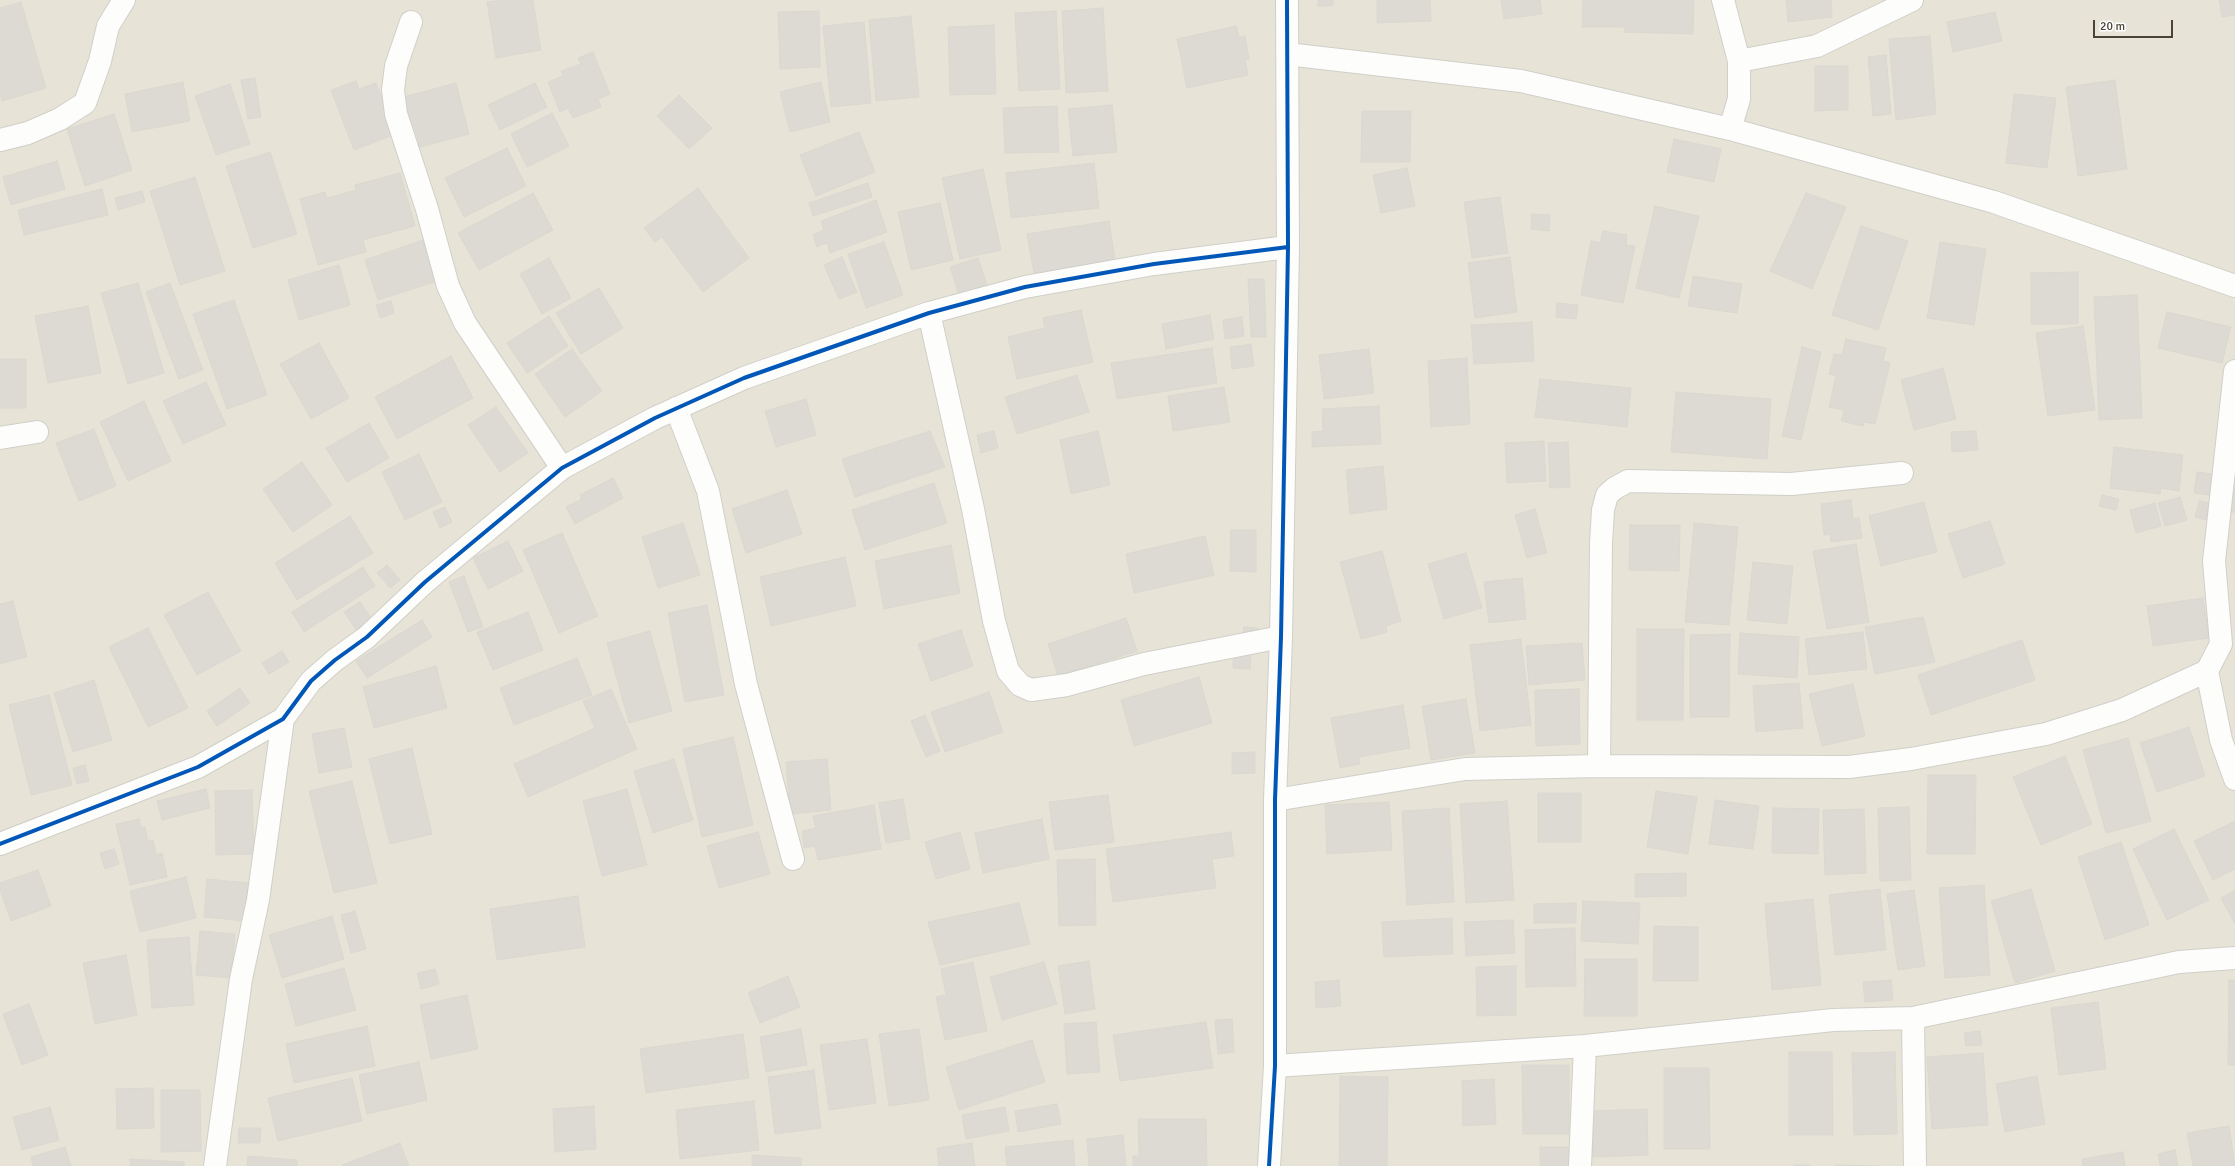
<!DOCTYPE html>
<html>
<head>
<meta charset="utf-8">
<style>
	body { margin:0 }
	#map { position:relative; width:2235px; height:1166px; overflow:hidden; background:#f2f1ea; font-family:Signika,sans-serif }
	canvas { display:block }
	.scale { position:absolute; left:2093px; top:20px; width:80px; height:18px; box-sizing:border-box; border:2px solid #494435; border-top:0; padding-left:5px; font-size:12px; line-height:14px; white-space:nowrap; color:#494435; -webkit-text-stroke:3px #fff; paint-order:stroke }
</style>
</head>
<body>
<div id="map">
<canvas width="2235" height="1166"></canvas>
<div class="scale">20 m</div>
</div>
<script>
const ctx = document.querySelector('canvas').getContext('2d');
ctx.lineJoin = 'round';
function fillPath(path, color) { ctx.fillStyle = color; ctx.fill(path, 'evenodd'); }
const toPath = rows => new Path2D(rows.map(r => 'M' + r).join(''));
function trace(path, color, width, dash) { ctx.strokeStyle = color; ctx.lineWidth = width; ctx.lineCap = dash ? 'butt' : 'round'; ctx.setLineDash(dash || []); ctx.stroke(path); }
const residential = toPath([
	[0,0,2235,0,2235,1166,0,1166]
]);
const building = toPath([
	[503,0,533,0,541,50,496,58,487,2,503,0],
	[1318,0,1333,0,1333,6,1318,6,1318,0],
	[1377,0,1430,0,1431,21,1377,23,1377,0],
	[1501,0,1540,0,1542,14,1504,19,1501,0],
	[1583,0,1694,0,1693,34,1624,32,1625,27,1582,27,1583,0],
	[1786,0,1831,0,1832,17,1788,22,1786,0],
	[2219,0,2235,0,2235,15,2222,17,2219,0],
	[21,2,46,88,2,101,0,94,0,8,21,2],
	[1103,8,1108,91,1066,93,1062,11,1103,8],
	[819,11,820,67,780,69,778,12,819,11],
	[1056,11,1060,89,1019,91,1015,13,1056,11],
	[1995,12,2002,41,1953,52,1947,22,1995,12],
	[911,16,919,97,876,101,869,20,911,16],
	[864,22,871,103,831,107,823,26,864,22],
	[994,25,996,94,950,95,948,27,994,25],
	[1236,26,1239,37,1245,36,1249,59,1245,60,1248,75,1187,88,1177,39,1236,26],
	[1930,36,1936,114,1896,120,1889,39,1930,36],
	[593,52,610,94,598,99,601,107,573,118,568,108,560,112,548,82,563,76,561,71,581,64,578,58,593,52],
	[1886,55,1891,114,1873,116,1868,57,1886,55],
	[1815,66,1848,66,1848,110,1815,111,1815,66],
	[255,78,261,117,248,119,241,80,255,78],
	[2115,80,2127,169,2078,176,2066,87,2115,80],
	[356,81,359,89,376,83,396,134,354,150,331,90,356,81],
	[183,82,190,121,132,132,125,94,183,82],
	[821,82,830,122,790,132,780,92,821,82],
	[456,83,469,134,420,147,414,126,407,127,400,98,456,83],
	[535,83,547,107,500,130,488,105,535,83],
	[230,84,250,144,216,155,195,96,230,84],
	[2014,94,2056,98,2047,168,2006,163,2014,94],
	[679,95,712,128,689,149,657,116,679,95],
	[1112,105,1117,152,1073,156,1068,109,1112,105],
	[1057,106,1059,152,1005,153,1003,108,1057,106],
	[1362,111,1411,111,1410,162,1361,162,1362,111],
	[552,113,569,146,527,167,511,134,552,113],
	[114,114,132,170,85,186,67,129,114,114],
	[859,132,875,172,816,196,800,155,859,132],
	[1674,139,1721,149,1714,182,1667,172,1674,139],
	[507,148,526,186,464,217,445,178,507,148],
	[270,152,297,234,253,248,226,166,270,152],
	[57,161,65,189,11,205,3,177,57,161],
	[1094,163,1099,208,1011,218,1006,173,1094,163],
	[1407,168,1415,206,1381,213,1373,175,1407,168],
	[983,169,1001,250,960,259,942,178,983,169],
	[400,173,415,226,363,240,366,252,318,265,300,199,325,192,327,198,356,190,355,185,400,173],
	[195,177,225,271,180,285,150,191,195,177],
	[868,183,872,197,813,216,809,203,868,183],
	[698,188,749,258,703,292,662,237,655,242,644,228,698,188],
	[102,189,108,215,24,235,18,210,102,189],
	[142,191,145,202,118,210,115,198,142,191],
	[533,193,553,230,479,270,458,233,533,193],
	[1806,193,1846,207,1812,289,1770,271,1806,193],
	[1500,197,1508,253,1472,258,1464,202,1500,197],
	[876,200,887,232,830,253,827,243,817,247,813,235,824,230,821,221,876,200],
	[940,203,953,260,911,270,898,212,940,203],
	[1655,206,1699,216,1679,298,1636,288,1655,206],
	[1532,214,1550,215,1549,231,1531,229,1532,214],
	[1109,221,1115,260,1034,273,1027,234,1109,221],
	[1861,226,1908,241,1878,330,1832,315,1861,226],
	[1603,231,1627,235,1626,245,1635,246,1623,303,1581,295,1591,241,1600,243,1603,231],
	[423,240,437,281,378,300,365,260,423,240],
	[884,242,903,295,866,308,848,254,884,242],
	[1940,242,1986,249,1974,325,1927,318,1940,242],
	[842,257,857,292,839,299,824,265,842,257],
	[1510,257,1517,312,1475,318,1468,263,1510,257],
	[549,258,571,298,542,314,520,274,549,258],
	[978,258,987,285,959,295,950,267,978,258],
	[339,265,350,305,299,320,288,280,339,265],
	[2078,272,2078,324,2031,324,2031,273,2078,272],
	[1693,276,1742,284,1737,313,1688,306,1693,276],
	[1248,279,1264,279,1266,337,1251,337,1248,279],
	[138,283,164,373,128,384,101,293,138,283],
	[170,283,203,370,179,379,146,292,170,283],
	[599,288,623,328,581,354,556,313,599,288],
	[2137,295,2142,418,2099,420,2094,297,2137,295],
	[234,300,267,395,227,409,193,314,234,300],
	[391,301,394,313,380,318,376,305,391,301],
	[1557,303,1578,305,1576,319,1556,317,1557,303],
	[88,306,101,373,48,383,35,316,88,306],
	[1081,310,1093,362,1017,379,1008,337,1045,328,1043,318,1081,310],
	[2167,312,2231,327,2222,363,2158,348,2167,312],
	[1210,315,1214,339,1166,349,1162,324,1210,315],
	[549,316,568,346,527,373,507,343,549,316],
	[1242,317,1244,336,1225,339,1223,320,1242,317],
	[1532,322,1534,361,1474,364,1471,325,1532,322],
	[2083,326,2095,410,2048,416,2036,333,2083,326],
	[1846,339,1886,348,1883,361,1890,363,1875,424,1864,422,1863,426,1841,421,1844,410,1829,407,1836,376,1829,374,1834,354,1842,355,1846,339],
	[319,343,349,398,311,419,280,364,319,343],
	[1251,344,1254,366,1232,369,1230,347,1251,344],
	[1802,347,1821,352,1801,440,1782,436,1802,347],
	[1212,348,1217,383,1117,399,1111,363,1212,348],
	[572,349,602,391,565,417,535,374,572,349],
	[1369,349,1374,393,1324,399,1319,355,1369,349],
	[451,356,473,398,397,439,375,397,451,356],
	[1467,358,1470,424,1431,427,1428,361,1467,358],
	[0,359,26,359,26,408,0,408,0,359],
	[1943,368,1956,419,1914,430,1901,380,1943,368],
	[1077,375,1089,412,1017,434,1005,397,1077,375],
	[1540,379,1631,388,1627,427,1535,417,1540,379],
	[206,382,226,425,183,444,163,401,206,382],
	[1224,387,1230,422,1173,431,1168,396,1224,387],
	[1676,392,1771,399,1767,459,1671,452,1676,392],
	[806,399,816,435,776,447,765,411,806,399],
	[144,401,171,461,128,481,100,422,144,401],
	[1379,406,1381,444,1312,447,1312,432,1323,431,1322,409,1379,406],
	[496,407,528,453,500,472,468,425,496,407],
	[369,423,389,458,347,482,326,448,369,423],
	[94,429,116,486,79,501,56,443,94,429],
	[930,431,945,467,855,497,842,459,930,431],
	[994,431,998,448,981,453,977,435,994,431],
	[1098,431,1110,485,1071,494,1060,440,1098,431],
	[1976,431,1978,450,1952,452,1951,432,1976,431],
	[1544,441,1546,481,1507,483,1505,443,1544,441],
	[1568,442,1570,487,1550,488,1548,443,1568,442],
	[2114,447,2183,455,2179,491,2161,488,2160,494,2110,488,2114,447],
	[419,454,442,502,405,520,382,472,419,454],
	[302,462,332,505,293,532,263,489,302,462],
	[1383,466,1387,509,1350,514,1346,470,1383,466],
	[2197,472,2212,474,2209,495,2194,493,2197,472],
	[613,478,623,498,575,524,566,507,582,499,580,495,613,478],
	[2235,478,2235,512,2231,512,2235,478],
	[934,483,947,523,865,550,852,510,934,483],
	[787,490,802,534,746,553,732,509,787,490],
	[2102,495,2119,499,2116,510,2099,506,2102,495],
	[2180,497,2187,520,2165,526,2158,503,2180,497],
	[1851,500,1853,519,1859,518,1862,538,1831,542,1830,534,1824,535,1821,504,1851,500],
	[2199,501,2210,503,2206,520,2195,517,2199,501],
	[1924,502,1937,552,1881,566,1869,516,1924,502],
	[2155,503,2161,526,2136,533,2130,510,2155,503],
	[445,507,452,522,440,528,433,512,445,507],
	[1535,509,1547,553,1527,558,1515,515,1535,509],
	[350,516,373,553,297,600,275,563,350,516],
	[1990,521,2005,564,1963,578,1948,534,1990,521],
	[683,523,700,575,658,588,642,537,683,523],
	[1694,523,1738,527,1729,625,1685,622,1694,523],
	[1630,525,1680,525,1679,571,1629,570,1630,525],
	[1231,530,1256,530,1256,572,1230,571,1231,530],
	[562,533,598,616,559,633,523,550,562,533],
	[1205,536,1214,575,1134,593,1126,554,1205,536],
	[508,541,523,571,488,589,473,558,508,541],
	[1856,544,1869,622,1827,629,1813,551,1856,544],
	[951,545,960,593,884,609,875,561,951,545],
	[1382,551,1401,621,1386,626,1387,632,1361,639,1340,562,1382,551],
	[1466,553,1482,608,1444,619,1428,564,1466,553],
	[845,557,856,606,771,626,760,577,845,557],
	[1753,562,1793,566,1787,624,1747,620,1753,562],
	[387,565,400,580,390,588,377,573,387,565],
	[363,567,375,586,304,632,292,612,363,567],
	[464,576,483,627,468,632,449,582,464,576],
	[1522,578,1526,619,1489,623,1484,582,1522,578],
	[208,592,241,651,197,675,164,615,208,592],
	[2203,598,2209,638,2153,646,2147,606,2203,598],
	[13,601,27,657,0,664,0,604,13,601],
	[360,602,372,619,356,630,344,612,360,602],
	[707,605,724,695,685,702,668,613,707,605],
	[528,612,543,650,493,670,477,632,528,612],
	[1923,617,1935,662,1875,674,1865,627,1923,617],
	[1126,618,1137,651,1058,676,1048,644,1126,618],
	[422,620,432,637,367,678,356,661,422,620],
	[1244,627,1258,628,1257,637,1243,636,1244,627],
	[148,628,188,708,148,727,109,647,148,628],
	[1637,629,1684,629,1683,720,1637,720,1637,629],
	[961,630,973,666,931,681,918,644,961,630],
	[650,631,672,711,629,723,607,643,650,631],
	[1863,632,1867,669,1809,675,1805,639,1863,632],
	[1740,633,1799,637,1797,678,1738,674,1740,633],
	[1730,634,1729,717,1690,717,1690,635,1730,634],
	[1521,639,1531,725,1480,731,1470,645,1521,639],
	[2022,640,2035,680,1931,715,1918,675,2022,640],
	[1582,643,1585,680,1529,685,1526,646,1582,643],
	[282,651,289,662,269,674,262,663,282,651],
	[1233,655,1251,655,1250,669,1233,668,1233,655],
	[577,658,592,695,514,725,500,688,577,658],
	[436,666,447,708,374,728,363,687,436,666],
	[1199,677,1212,723,1134,746,1121,700,1199,677],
	[94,680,112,740,73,752,54,693,94,680],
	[1799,683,1803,728,1756,732,1753,686,1799,683],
	[1853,684,1865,736,1822,746,1809,694,1853,684],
	[240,688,250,703,217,726,207,711,240,688],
	[611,689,637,749,528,797,514,764,595,728,583,701,611,689],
	[1579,689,1580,744,1536,746,1535,690,1579,689],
	[989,692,1003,732,945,752,931,712,989,692],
	[49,695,72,785,31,795,9,705,49,695],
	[1466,699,1475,753,1431,760,1422,706,1466,699],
	[1403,705,1410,748,1359,757,1360,764,1340,768,1331,718,1403,705],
	[925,715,940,751,926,757,911,721,925,715],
	[2189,727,2205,776,2157,792,2140,743,2189,727],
	[344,728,352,767,319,773,312,734,344,728],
	[733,737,753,825,702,837,683,749,733,737],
	[2128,738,2151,821,2106,833,2083,750,2128,738],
	[412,748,432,834,390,844,369,759,412,748],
	[1255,752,1255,773,1232,774,1232,753,1255,752],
	[2065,756,2092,824,2041,845,2013,777,2065,756],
	[674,759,693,820,653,833,634,771,674,759],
	[827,759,831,810,790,814,786,762,827,759],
	[85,765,89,781,77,784,73,768,85,765],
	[1928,775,1976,775,1975,854,1927,854,1928,775],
	[352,781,377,883,334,893,309,791,352,781],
	[206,789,210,808,162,820,157,801,206,789],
	[627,789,647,865,602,876,583,801,627,789],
	[252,790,254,854,216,855,215,791,252,790],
	[1656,791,1697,797,1688,854,1647,847,1656,791],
	[1538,793,1581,793,1581,842,1538,842,1538,793],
	[1108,795,1114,842,1055,850,1049,802,1108,795],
	[903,799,910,839,886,843,879,803,903,799],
	[1715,800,1759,806,1753,849,1709,844,1715,800],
	[1507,801,1514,900,1466,903,1460,804,1507,801],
	[1389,802,1392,850,1327,854,1325,805,1389,802],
	[874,805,881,849,818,860,815,846,804,848,802,831,816,828,813,816,874,805],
	[1909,807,1911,880,1880,881,1878,808,1909,807],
	[1449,808,1454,902,1407,905,1402,811,1449,808],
	[1773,808,1819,809,1818,854,1772,853,1773,808],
	[1864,809,1866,873,1825,875,1823,810,1864,809],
	[139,819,141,828,145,827,148,842,153,840,156,855,162,853,167,877,130,885,116,824,139,819],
	[1042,819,1049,859,983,873,975,833,1042,819],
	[2235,821,2235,869,2213,880,2194,841,2235,821],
	[2174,829,2209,900,2167,920,2133,849,2174,829],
	[758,832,770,874,719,888,707,846,758,832],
	[960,832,970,869,936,879,925,842,960,832],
	[1231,832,1234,856,1212,859,1216,888,1113,902,1106,849,1231,832],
	[2121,842,2149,925,2105,940,2078,857,2121,842],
	[114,849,119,864,105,869,100,853,114,849],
	[1095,859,1096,925,1059,926,1057,860,1095,859],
	[38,870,51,906,11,921,0,890,0,883,38,870],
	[1686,873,1686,896,1635,897,1635,874,1686,873],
	[186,877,196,918,140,932,130,891,186,877],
	[207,879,249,883,245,921,204,917,207,879],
	[1984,885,1990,975,1945,978,1939,888,1984,885],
	[1880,889,1886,950,1835,955,1829,895,1880,889],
	[2031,889,2055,971,2015,983,1991,901,2031,889],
	[1914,890,1925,966,1898,970,1887,894,1914,890],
	[2235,890,2235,924,2221,898,2235,890],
	[578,896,585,947,497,960,490,909,578,896],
	[1813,899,1821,985,1772,990,1765,904,1813,899],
	[1583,901,1640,903,1638,944,1581,941,1583,901],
	[1019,903,1030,944,940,965,928,922,1019,903],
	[1576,903,1576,923,1534,923,1534,904,1576,903],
	[355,911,366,949,351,953,341,915,355,911],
	[332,916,344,959,282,978,269,935,332,916],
	[1452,918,1453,954,1384,957,1382,922,1452,918],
	[1513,920,1515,953,1466,956,1464,922,1513,920],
	[1654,926,1698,927,1698,981,1653,981,1654,926],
	[1575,928,1576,986,1526,987,1525,930,1575,928],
	[200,931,235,934,231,978,196,975,200,931],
	[189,937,194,1005,152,1008,147,940,189,937],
	[126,955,137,1015,95,1024,83,963,126,955],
	[1585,959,1637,959,1637,1016,1584,1016,1585,959],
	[1089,961,1095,1009,1065,1014,1058,966,1089,961],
	[973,962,987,1031,945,1040,936,997,946,995,941,969,973,962],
	[1044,962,1057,1004,1002,1020,990,977,1044,962],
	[1516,966,1516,1015,1477,1016,1476,967,1516,966],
	[344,968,356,1010,296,1026,285,984,344,968],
	[435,969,439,984,421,989,417,973,435,969],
	[788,976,800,1007,760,1023,748,993,788,976],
	[1339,980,1341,1006,1316,1008,1315,982,1339,980],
	[1891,980,1893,1000,1865,1002,1863,982,1891,980],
	[2229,980,2235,980,2235,1065,2228,1065,2229,980],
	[467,995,478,1049,431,1059,420,1005,467,995],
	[2098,1002,2106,1069,2059,1075,2051,1008,2098,1002],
	[29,1004,48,1055,22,1065,3,1014,29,1004],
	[1232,1019,1234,1052,1218,1054,1215,1020,1232,1019],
	[1096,1022,1100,1072,1067,1074,1064,1024,1096,1022],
	[1206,1022,1213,1068,1120,1081,1113,1035,1206,1022],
	[367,1026,375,1066,294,1083,286,1044,367,1026],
	[801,1029,807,1065,766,1072,760,1037,801,1029],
	[919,1029,929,1100,889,1106,879,1034,919,1029],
	[1980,1031,1982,1045,1966,1046,1964,1033,1980,1031],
	[743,1034,749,1078,646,1093,640,1049,743,1034],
	[867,1039,876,1103,829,1110,820,1045,867,1039],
	[1032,1040,1045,1082,959,1110,946,1067,1032,1040],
	[1789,1052,1832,1052,1833,1135,1789,1135,1789,1052],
	[1895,1052,1897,1134,1854,1135,1852,1053,1895,1052],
	[1983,1053,1988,1125,1932,1129,1927,1057,1983,1053],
	[419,1062,427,1100,367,1114,359,1075,419,1062],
	[1522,1065,1569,1065,1569,1134,1523,1134,1522,1065],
	[1664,1068,1709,1068,1710,1149,1664,1149,1664,1068],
	[814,1070,821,1128,775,1134,768,1077,814,1070],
	[1340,1076,1388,1077,1387,1166,1339,1166,1340,1076],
	[2037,1076,2045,1124,2005,1132,1996,1084,2037,1076],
	[352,1078,362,1121,278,1141,268,1098,352,1078],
	[1494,1079,1496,1124,1463,1126,1462,1081,1494,1079],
	[153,1088,154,1128,117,1129,116,1089,153,1088],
	[161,1090,200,1090,201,1151,161,1152,161,1090],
	[754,1101,759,1150,680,1159,676,1110,754,1101],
	[1057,1104,1061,1124,1018,1132,1015,1111,1057,1104],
	[594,1106,596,1149,555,1152,553,1109,594,1106],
	[50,1107,59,1140,22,1150,13,1117,50,1107],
	[1005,1107,1009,1131,966,1139,962,1115,1005,1107],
	[1647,1109,1648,1155,1593,1157,1592,1111,1647,1109],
	[1138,1119,1206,1119,1207,1166,1133,1166,1133,1156,1139,1156,1138,1119],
	[2229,1126,2235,1166,2193,1166,2187,1133,2229,1126],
	[239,1128,261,1128,260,1143,238,1143,239,1128],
	[1123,1135,1126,1166,1089,1166,1087,1139,1123,1135],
	[1073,1140,1075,1166,1007,1166,1005,1147,1073,1140],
	[400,1143,409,1166,343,1166,342,1165,400,1143],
	[972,1143,975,1166,939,1166,937,1148,972,1143],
	[65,1147,71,1166,33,1166,31,1157,65,1147],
	[1540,1147,1572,1147,1571,1166,1540,1166,1540,1147],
	[2175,1150,2178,1166,2160,1166,2158,1154,2175,1150],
	[2123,1152,2125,1166,2083,1166,2082,1159,2123,1152],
	[752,1155,801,1158,801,1166,752,1166,752,1155],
	[248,1156,297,1160,297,1166,247,1166,248,1156],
	[130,1159,184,1162,184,1166,130,1166,130,1159],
	[1794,1165,1809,1165,1810,1166,1794,1166,1794,1165],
	[1836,1165,1879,1166,1836,1166,1836,1165]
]);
const minor = toPath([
	[1723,0,1739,61],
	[411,22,396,66,393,90,396,114,427,209,448,286,465,323,562,468],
	[1287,54,1521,81,1730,129,1994,202,2235,286],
	[1730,129,1739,99,1739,61,1817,46,1912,0],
	[0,140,28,133,60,119,85,103,100,61,108,26,124,0],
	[929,313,973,509,994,621,1008,671,1020,685,1031,690,1067,685,1144,664,1281,637],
	[2235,371,2214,561,2221,644,2207,671,2221,740,2235,779],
	[676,408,708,491,746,684,793,859],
	[0,438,37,432],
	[1599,766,1601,543,1603,510,1607,495,1615,488,1628,481,1791,484,1902,473],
	[1275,800,1465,769,1599,766,1849,767,1911,759,2046,734,2122,710,2207,671],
	[0,844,198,767,283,719,311,681,335,660,367,637,425,582,562,468,655,418,744,378,929,313,1025,287,1154,264,1288,247],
	[1913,1018,1915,1166],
	[1275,1066,1585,1046,1833,1020,1913,1018,2179,962,2235,958],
	[215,1166,241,979,258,900,283,719],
	[1269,1166,1275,1066,1275,800,1281,637,1288,247,1287,0],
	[1580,1166,1585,1046]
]);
const cycleway = toPath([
	[0,844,198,767,283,719,311,681,335,660,367,637,425,582,562,468,655,418,744,378,929,313,1025,287,1154,264,1288,247],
	[1269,1166,1275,1066,1275,800,1281,637,1288,247,1287,0]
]);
fillPath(residential, '#e7e4d7');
fillPath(building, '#dcdad3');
trace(building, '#dad8d0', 1);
trace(minor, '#d0cfc8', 24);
trace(minor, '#fdfdfc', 22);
trace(cycleway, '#0057b8', 4);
</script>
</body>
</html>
